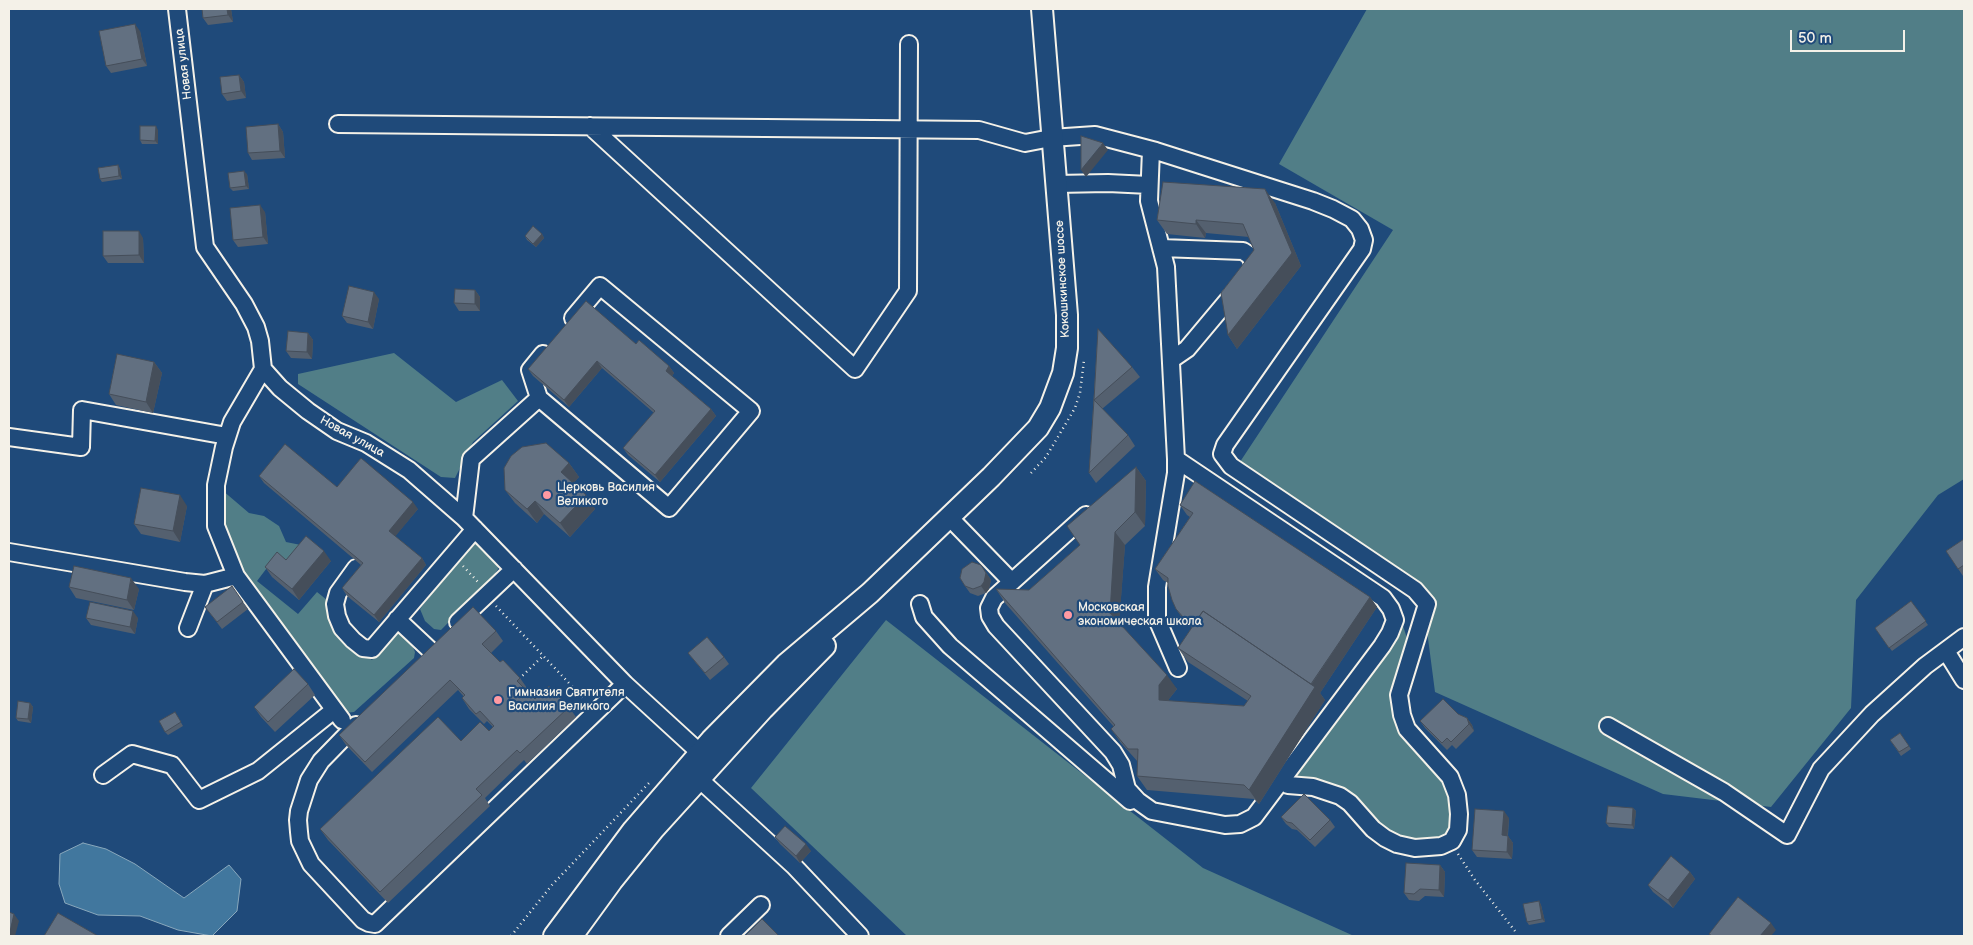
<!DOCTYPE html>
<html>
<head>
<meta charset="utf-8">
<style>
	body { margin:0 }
	#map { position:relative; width:1973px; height:945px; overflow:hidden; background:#1f4a7a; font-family:"Balsamiq Sans",sans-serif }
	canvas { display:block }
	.frame { position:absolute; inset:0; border:10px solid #f4f1e8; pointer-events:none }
	.scale { position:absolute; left:1790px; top:30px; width:115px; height:22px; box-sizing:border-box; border:2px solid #f4f1e8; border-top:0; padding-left:6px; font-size:15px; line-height:18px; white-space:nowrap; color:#f4f1e8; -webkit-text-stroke:4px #1f4a7a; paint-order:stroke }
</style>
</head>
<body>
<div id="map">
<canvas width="1973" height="945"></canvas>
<div class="frame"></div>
<div class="scale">50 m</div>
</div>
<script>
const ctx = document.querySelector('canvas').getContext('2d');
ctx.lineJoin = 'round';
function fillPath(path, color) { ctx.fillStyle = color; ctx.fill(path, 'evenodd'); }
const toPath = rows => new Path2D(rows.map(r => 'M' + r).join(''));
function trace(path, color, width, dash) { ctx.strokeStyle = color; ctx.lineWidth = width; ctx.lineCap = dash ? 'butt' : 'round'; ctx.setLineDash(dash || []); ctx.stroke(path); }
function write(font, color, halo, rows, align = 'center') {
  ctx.font = font + ' "Balsamiq Sans",sans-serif'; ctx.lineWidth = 4.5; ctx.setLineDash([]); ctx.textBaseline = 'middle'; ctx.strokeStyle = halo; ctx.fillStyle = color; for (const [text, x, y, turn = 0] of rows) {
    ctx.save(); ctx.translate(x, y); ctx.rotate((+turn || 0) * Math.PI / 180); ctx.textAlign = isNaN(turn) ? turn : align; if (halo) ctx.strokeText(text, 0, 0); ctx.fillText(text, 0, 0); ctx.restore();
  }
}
const green = toPath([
	[1367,9,1964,9,1964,479,1938,495,1856,600,1851,708,1771,807,1663,794,1435,692,1423,600,1232,474,1393,230,1279,164],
	[394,353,456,402,502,380,518,401,473,442,455,478,441,477,298,384,298,374],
	[222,490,249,513,264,516,279,526,286,542,301,545,288,560,276,556,257,581,298,614,317,592,327,600,335,632,372,660,392,635,402,632,409,638,415,652,414,658,354,712,344,713,255,593,236,559,223,525],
	[470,544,477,544,497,562,498,569,493,577,441,630,434,629,425,621,420,609],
	[886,620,1203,868,1354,936,907,936,751,788],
	[1402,623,1407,638,1395,708,1446,778,1454,818,1448,834,1427,843,1392,837,1365,815,1289,780]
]);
const water = toPath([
	[83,843,106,849,135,864,184,898,229,865,241,879,237,911,212,936,178,930,140,916,98,915,65,903,59,884,60,854,83,843]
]);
const path = toPath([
	[1031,473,1046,457,1075,408,1080,393,1084,360],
	[463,566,478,582],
	[496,606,585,700],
	[519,679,543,656],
	[1458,854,1475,880,1515,931],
	[511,936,552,885,649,783]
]);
const minor = toPath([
	[177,9,205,247,244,304,256,327,260,341,263,369,280,388,308,411,337,431,366,443,409,470,464,518,625,684,709,761],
	[338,124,979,130,1025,143,1051,138,1095,135,1156,151,1313,201,1333,209,1352,219,1360,229,1364,240,1362,249,1225,445,1222,454,1231,466,1415,590,1427,604,1399,695,1402,715,1407,729,1450,777,1457,795,1459,814,1458,830,1452,841,1441,846,1415,848,1397,844,1385,838,1373,829,1350,803,1340,796,1313,787,1288,785],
	[590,126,855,369,908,291,909,44],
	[1151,150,1149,201,1166,267,1176,459,1176,473,1157,587,1157,619,1178,668],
	[1056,184,1108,183,1149,185],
	[1161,248,1243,251,1249,255,1252,260,1253,267,1249,275,1187,349,1171,360],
	[263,369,232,422,224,447,216,485,216,526,236,576,342,720],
	[539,398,669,508,751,411,600,286,573,318],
	[9,437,81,447,82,410,227,436],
	[1086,515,994,598,989,608,990,616,996,626,1113,752,1121,765,1127,789,1138,801,1152,811,1225,825,1240,824,1254,817,1382,646,1390,633,1395,620,1391,609,1383,598,1176,459],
	[949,517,1012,582],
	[464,518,471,459,539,398,530,370,543,354],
	[9,552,185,582,205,584,236,576],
	[356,568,338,593,335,604,337,616,342,628,353,640,363,648,372,649,475,529],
	[920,604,924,617,950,646,1130,801],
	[397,619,429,649],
	[458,622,514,569],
	[188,628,205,584],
	[1946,651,1964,680],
	[356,725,321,761,309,780,299,811,298,820,299,832,300,841,311,864,363,920,369,923,375,924,625,684],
	[1608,726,1724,792,1787,835,1821,769,1872,714,1925,666,1964,637],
	[103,775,132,754,172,765,199,800,258,771,334,710],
	[699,779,794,866,860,936],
	[729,936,761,905]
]);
const major = toPath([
	[554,936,633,830,711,740,786,664,870,593,991,477,1038,428,1050,408,1063,373,1067,348,1067,315,1042,9],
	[572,936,612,881,654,829,763,709,825,646]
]);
const wall = toPath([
	[202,9,231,9,233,22,208,25,203,18],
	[140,31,147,66,111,73,106,66],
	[239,75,244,82,246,98,227,101,222,94],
	[278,124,283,132,285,158,252,160,248,153],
	[158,130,158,144,142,144,140,140],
	[118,165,120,169,122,179,102,182,100,179],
	[247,174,249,189,233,191,230,188],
	[1275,203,1301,266,1237,349,1228,335,1254,250,1249,237,1206,233,1205,238,1167,234,1157,220],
	[265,212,268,244,238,247,233,240],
	[542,234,544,238,536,247,527,240,525,236],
	[143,238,144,263,108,263,103,256],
	[475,290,480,297,480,311,459,311,454,303],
	[379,299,373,329,347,323,342,316],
	[1098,329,1132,367,1140,377,1102,409,1128,435,1135,446,1096,483,1089,473],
	[308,333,313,340,312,359,291,358,286,351],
	[636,344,669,366,674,373,672,376,711,409,716,416,660,482,628,455,623,448,654,413,602,368,569,407,533,376,528,369],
	[154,362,162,373,153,413,116,405,109,394],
	[569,463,579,477,573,483,586,495,595,509,570,537,544,514,537,523,515,503,505,490],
	[1136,467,1146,481,1145,526,1125,545,1119,623,1177,689,1169,699,1169,701,1244,706,1248,701,1188,662,1178,648,1192,628,1183,619,1176,609,1168,583,1163,580,1155,569,1190,517,1187,515,1180,505,1370,597,1377,607,1320,693,1325,700,1259,804,1254,799,1147,790,1137,776,1138,762,1121,743,1111,729,1114,727,1005,603,996,589,1029,590,1080,545],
	[259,476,337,487,418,509,395,536,422,558,426,565,379,622,347,596,342,588,361,565,264,483],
	[187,506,180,542,141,534,134,524],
	[1964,539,1964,575,1963,576,1946,551],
	[286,560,331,561,299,600,272,577,265,567],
	[981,565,991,580,989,589,986,593,978,596,970,593,965,586],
	[69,587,139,589,134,610,76,598],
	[1911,601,1928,625,1892,651,1875,628],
	[243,602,248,609,222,629,205,607],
	[86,618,138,618,135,634,91,625],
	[496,631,503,641,491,653,500,662,520,678,527,688,526,690,535,699,569,707,576,717,527,764,524,760,485,798,490,806,388,903,328,840,320,829,461,741,489,731,493,727,487,721,484,724,469,709,462,698,464,697,458,690,372,772,346,745,339,735],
	[688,653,724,657,729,664,710,680],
	[308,684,315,695,275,732,261,717,254,707],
	[30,703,33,707,31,723,18,721,16,718],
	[175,712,183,726,168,735,165,732],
	[1458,714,1467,718,1472,725,1474,731,1456,749,1452,745,1447,750,1425,728,1420,721],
	[1900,733,1911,749,1901,756,1890,740],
	[1633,808,1636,811,1634,829,1609,827,1606,823],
	[1281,817,1330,820,1335,827,1315,847,1297,830,1292,829,1286,824],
	[1509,818,1508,836,1513,843,1512,859,1477,857,1472,850],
	[775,837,811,851,800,863,780,844],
	[1440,865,1445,872,1444,897,1425,896,1419,901,1409,900,1404,893],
	[1690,872,1695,879,1673,908,1653,892,1648,885],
	[1539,901,1541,905,1545,922,1529,925,1527,922]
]);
const shadedWall = toPath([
	[227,9,231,9,233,22,228,15],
	[135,24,140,31,147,66,142,59],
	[239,75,244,82,246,98,241,91],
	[278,124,283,132,285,158,280,151],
	[156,126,158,130,158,144,155,141],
	[1103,143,1108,150,1086,177,1081,170],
	[118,165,120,169,122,179,119,176],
	[244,171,247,174,249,189,246,186],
	[1265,189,1275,203,1301,266,1237,349,1228,335,1292,253],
	[260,205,265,212,268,244,263,237],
	[1196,220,1206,233,1205,238,1196,224],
	[139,231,143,238,144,263,139,255],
	[542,234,544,238,536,247,533,244],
	[475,290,480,297,480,311,475,304],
	[374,292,379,299,373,329,368,322],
	[308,333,313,340,312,359,307,352],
	[597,361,602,368,569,407,564,400],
	[154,362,162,373,153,413,146,402],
	[669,366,674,373,671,378,666,371],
	[711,409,716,416,660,482,655,475],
	[569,463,579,477,571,486,561,472],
	[1136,467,1146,481,1145,526,1135,512],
	[180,495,187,506,180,542,173,531],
	[586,495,595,509,570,537,560,523],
	[535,501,544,514,537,523,527,509],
	[413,502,418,509,394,538,389,531],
	[1115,532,1125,545,1119,626,1110,613],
	[324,551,331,561,299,600,292,589],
	[422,558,426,565,379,622,374,615],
	[981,565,991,580,989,589,986,593,981,586],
	[131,578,139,589,134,610,127,600],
	[1370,597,1377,607,1320,693,1325,700,1259,804,1249,790,1311,685],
	[133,611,138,618,135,634,130,627],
	[1167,675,1177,689,1169,699,1168,714,1159,700,1159,685],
	[30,703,33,707,31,723,28,719],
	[1467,718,1472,725,1474,731,1469,724],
	[1633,808,1636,811,1634,829,1632,825],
	[1504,811,1509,818,1507,842,1502,835],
	[1508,836,1513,843,1512,859,1507,852],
	[806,844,811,851,800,863,796,856],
	[1440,865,1445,872,1444,897,1439,890],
	[1690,872,1695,879,1673,908,1668,900],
	[1539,901,1541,905,1545,922,1542,919],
	[14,914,19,921,15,936,9,936],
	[1771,923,1776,930,1771,936,1760,936]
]);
const building = toPath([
	[202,9,227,9,228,15,203,18,202,9],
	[135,24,142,59,106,66,99,31,135,24],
	[239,75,241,91,222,94,220,77,239,75],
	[278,124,280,151,248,153,246,127,278,124],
	[140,126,156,126,155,141,140,140,140,126],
	[1081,136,1103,143,1081,170,1081,136],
	[118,165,119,176,100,179,98,168,118,165],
	[244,171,246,186,230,188,228,173,244,171],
	[1163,182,1265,189,1292,253,1228,335,1221,293,1254,250,1243,224,1196,220,1196,224,1157,220,1163,182],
	[260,205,263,237,233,240,230,208,260,205],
	[533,226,542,234,533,244,525,236,533,226],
	[103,231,139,231,139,255,103,256,103,231],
	[349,286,374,292,368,322,342,316,349,286],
	[455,289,475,290,475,304,454,303,455,289],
	[586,301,636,344,639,340,669,366,666,371,711,409,655,475,623,448,655,411,597,361,564,400,528,369,586,301],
	[1098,329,1132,367,1094,400,1098,329],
	[288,331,308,333,307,352,286,351,288,331],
	[117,354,154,362,146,402,109,394,117,354],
	[1094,400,1128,435,1089,473,1094,400],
	[546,443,569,463,561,472,586,495,560,523,535,501,527,509,505,490,504,468,511,456,522,447,546,443],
	[285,444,337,487,361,458,413,502,389,531,422,558,374,615,342,588,363,563,259,476,285,444],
	[1136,467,1135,512,1115,532,1110,613,1167,675,1159,685,1159,700,1244,706,1251,696,1178,648,1203,611,1315,687,1249,790,1244,785,1137,776,1138,749,1128,749,1111,729,1115,725,996,589,1029,590,1080,545,1067,526,1136,467],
	[1195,481,1370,597,1311,684,1203,611,1194,624,1183,617,1176,609,1172,600,1168,586,1168,578,1155,569,1193,513,1180,505,1195,481],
	[141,488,180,495,173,531,134,524,141,488],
	[306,536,324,551,292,589,265,567,277,552,286,560,306,536],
	[1964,539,1964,565,1958,569,1946,551,1964,539],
	[972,562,981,565,986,573,984,582,981,586,973,589,965,586,960,578,962,569,972,562],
	[74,566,131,578,127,600,69,587,74,566],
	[232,586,243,602,217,622,205,607,232,586],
	[1911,601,1926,621,1889,648,1875,628,1911,601],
	[90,602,133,611,130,627,86,618,90,602],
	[473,607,496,631,482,644,500,662,503,660,520,678,517,681,535,699,549,686,569,707,520,753,517,750,476,789,482,795,380,892,320,829,438,717,461,741,480,722,489,731,494,726,480,711,476,714,462,698,465,695,450,680,365,762,339,735,473,607],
	[707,637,724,657,705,673,688,653,707,637],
	[294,669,308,684,268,722,254,707,294,669],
	[1443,699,1458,714,1467,718,1469,724,1451,742,1447,738,1442,743,1420,721,1443,699],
	[18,701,30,703,28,719,16,718,18,701],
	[175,712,181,722,165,732,159,721,175,712],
	[1900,733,1909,746,1899,752,1890,740,1900,733],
	[1304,794,1330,820,1310,840,1292,823,1287,822,1281,817,1304,794],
	[1608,806,1633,808,1632,825,1606,823,1608,806],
	[1475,809,1504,811,1502,835,1508,836,1507,852,1472,850,1475,809],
	[785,826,806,844,796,856,775,837,785,826],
	[1671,856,1690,872,1668,900,1648,885,1671,856],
	[1406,863,1440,865,1439,890,1420,889,1414,894,1404,893,1406,863],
	[1738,897,1771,923,1760,936,1712,936,1709,934,1738,897],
	[1539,901,1542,919,1527,922,1523,904,1539,901],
	[9,912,14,914,9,936,9,912],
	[58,913,98,936,44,936,58,913],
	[762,919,779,936,745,936,762,919]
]);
const markers = [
	[547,495,5,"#ff9aa2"],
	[1068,615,5,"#ff9aa2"],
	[498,700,5,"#ff9aa2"]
];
const streetNames = [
	["Новая улица",184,64,-97],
	["Кокошкинское шоссе",1063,279,-93],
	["Новая улица",352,437,29]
];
const poiNames = [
	["Церковь Василия",557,488],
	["Великого",557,502],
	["Московская",1078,608],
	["экономическая школа",1078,622],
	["Гимназия Святителя",508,693],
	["Василия Великого",508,707]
];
fillPath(green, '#517e87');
fillPath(water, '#41779e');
trace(water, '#89a8bc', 1);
trace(minor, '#f4f1e8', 20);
trace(major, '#f4f1e8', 24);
trace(path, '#f4f1e8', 2.5, [1, 4]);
trace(minor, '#1f4a7a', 16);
trace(major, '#1f4a7a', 20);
fillPath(wall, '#54606f');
fillPath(shadedWall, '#454e5a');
fillPath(building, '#627081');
trace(building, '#454e5a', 1);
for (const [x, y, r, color] of markers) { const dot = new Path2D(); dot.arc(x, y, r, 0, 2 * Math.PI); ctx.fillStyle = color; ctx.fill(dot); trace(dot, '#1f4a7a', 2); }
write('12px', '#f4f1e8', '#1f4a7a', streetNames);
write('12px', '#f4f1e8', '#1f4a7a', poiNames, 'left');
</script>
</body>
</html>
